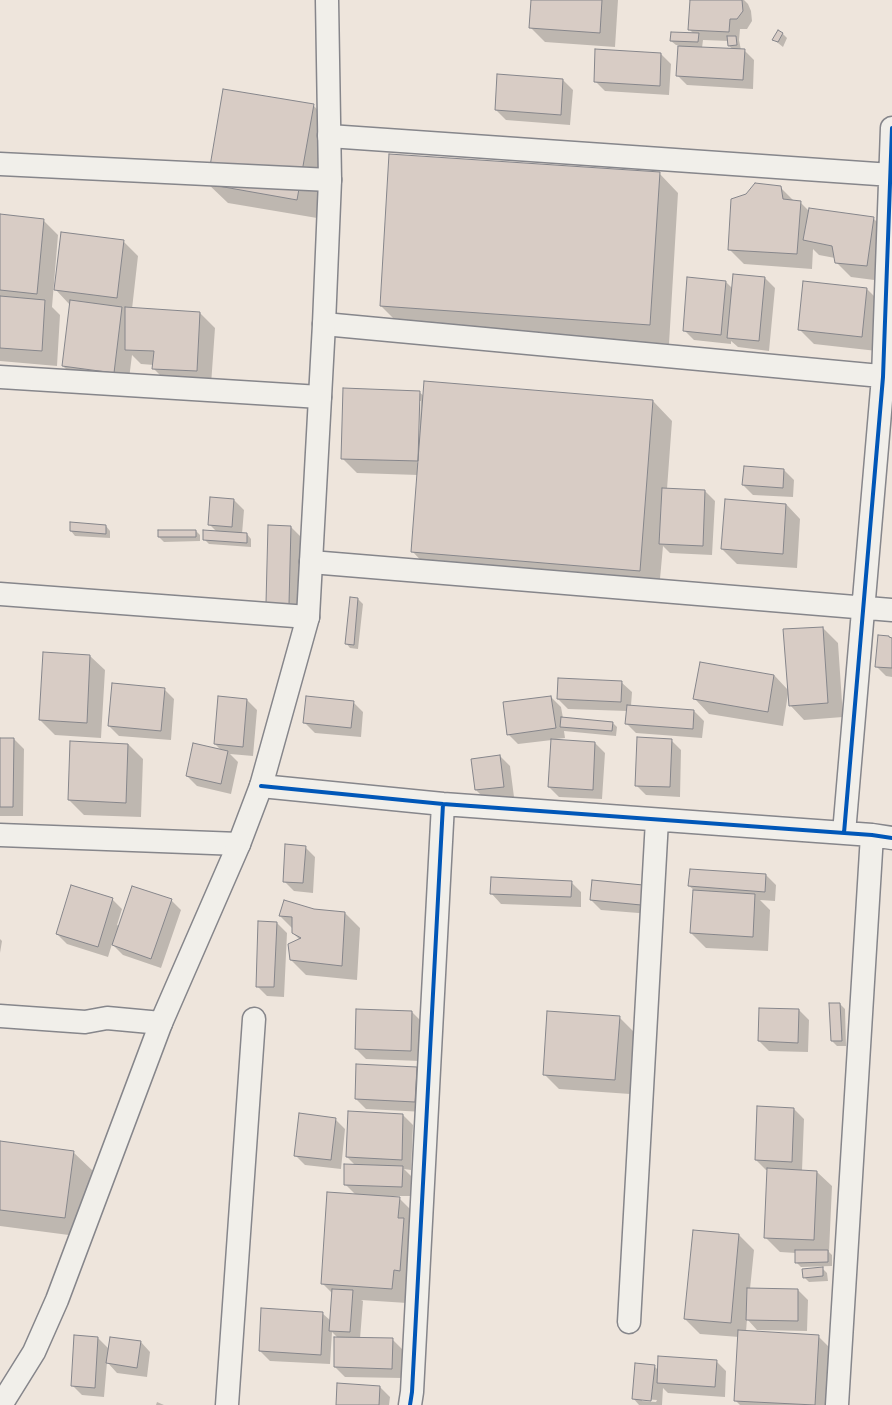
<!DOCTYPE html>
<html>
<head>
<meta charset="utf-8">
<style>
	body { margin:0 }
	canvas { display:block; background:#eee5dc }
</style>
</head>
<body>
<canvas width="892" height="1405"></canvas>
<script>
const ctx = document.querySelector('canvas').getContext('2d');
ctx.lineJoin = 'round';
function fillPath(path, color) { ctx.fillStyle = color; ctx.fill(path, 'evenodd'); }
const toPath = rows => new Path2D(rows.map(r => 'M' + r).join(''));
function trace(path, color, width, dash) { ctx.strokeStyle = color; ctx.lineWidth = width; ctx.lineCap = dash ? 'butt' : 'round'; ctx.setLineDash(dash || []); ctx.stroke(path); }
const shadow = toPath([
	[532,0,618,0,615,47,545,42,530,27],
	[691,0,744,0,748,4,751,11,752,21,747,29,740,29,739,40,741,50,744,50,754,60,753,89,687,85,677,75,679,45,676,45,671,41,694,34,689,29],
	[703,40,729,41,729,46,734,50,702,48],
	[783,34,787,38,783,47,773,39],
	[596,50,661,54,671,64,669,95,605,91,595,81],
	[563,80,573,90,570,125,506,120,496,110],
	[313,105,332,125,317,218,228,203,208,184],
	[390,155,659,173,678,193,669,344,400,325,381,306],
	[780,187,794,201,800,202,809,211,873,218,888,233,882,281,851,277,836,262,835,258,819,255,813,249,812,269,744,264,729,249],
	[0,215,43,220,58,235,52,307,60,315,57,366,0,361],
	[123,241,138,256,132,309,200,313,215,328,211,385,168,383,153,368,154,365,141,364,132,355,128,387,78,381,63,366,70,305,56,290],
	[733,275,765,278,775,288,769,351,738,347,731,341,731,344,694,340,684,330,726,282,732,288],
	[867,289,882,304,877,351,814,344,799,329],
	[425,382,653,401,672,421,667,489,705,491,715,501,712,555,670,553,663,546,659,590,431,571,412,551,418,475,357,473,342,458,419,392,424,396],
	[419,401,421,401,418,463,417,463],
	[784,470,794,480,793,497,753,495,743,485],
	[234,500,244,510,242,534,247,534,251,539,251,547,209,544,204,539,217,532,209,524],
	[786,504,800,519,797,568,737,564,722,549],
	[106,526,110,531,110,538,75,536,71,531],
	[291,527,301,537,298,614,267,603],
	[196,531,200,535,200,541,164,542,159,537],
	[351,599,358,599,363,604,358,649,350,648,346,643],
	[823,628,838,643,843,717,804,720,790,705,788,694,783,726,709,714,695,699,774,675,788,690],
	[892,639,892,677,886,676,876,666],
	[90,656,105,670,101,738,55,735,40,720],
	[621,682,632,692,631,706,694,711,704,721,702,738,636,733,626,723,627,711,568,709,558,699],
	[164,689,174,699,171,740,119,736,109,726],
	[219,697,247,700,257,710,253,756,230,754,238,762,231,794,197,786,187,776,222,751,215,744],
	[551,697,561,707,563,718,612,722,617,727,616,736,564,731,565,738,556,739,556,740,595,743,605,753,602,799,559,797,549,787,552,740,518,744,508,734],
	[353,702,363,712,361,737,315,733,305,723],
	[0,739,14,739,24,749,23,816,0,816],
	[671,740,681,750,680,797,646,795,636,785],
	[128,744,143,759,141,817,84,815,69,800],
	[500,756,510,766,514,797,486,800,476,790,472,760],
	[305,847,315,857,313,893,294,891,284,881],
	[690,870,766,875,776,885,775,901,760,900,770,910,768,951,706,948,691,933,694,890,689,886],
	[571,882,581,892,581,907,501,904,491,893],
	[643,886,651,914,601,910,591,900],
	[71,887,112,899,122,909,117,925,119,926,171,900,181,910,161,968,123,955,112,944,108,957,67,944,57,934],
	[314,910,345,913,360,928,357,980,306,975,291,960,300,940,293,933,293,929,280,916],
	[277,923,287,933,284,997,267,996,257,986],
	[0,939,2,941,0,953],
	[830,1004,840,1004,845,1009,846,1046,837,1046,832,1041],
	[799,1010,809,1020,808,1052,769,1051,759,1041],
	[412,1012,422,1022,421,1061,366,1059,356,1049],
	[619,1017,634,1032,630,1094,559,1089,544,1074],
	[417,1068,427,1078,425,1112,366,1109,356,1099],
	[794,1109,804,1119,802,1171,817,1172,832,1186,829,1252,832,1255,832,1266,801,1267,796,1262,796,1253,780,1252,765,1237,768,1170,766,1170,756,1160],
	[349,1112,403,1115,413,1125,411,1170,404,1169,412,1177,411,1196,389,1196,389,1197,399,1198,414,1213,407,1303,361,1300,363,1301,360,1339,392,1339,402,1349,402,1378,345,1377,335,1367,338,1338,332,1332,330,1364,270,1361,260,1351,322,1313,331,1321,333,1294,322,1283,356,1195,345,1184,355,1165,347,1157],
	[335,1119,345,1129,341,1169,305,1165,295,1155],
	[0,1142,73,1152,93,1171,84,1237,0,1226],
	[739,1235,754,1250,750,1289,798,1290,808,1300,807,1331,757,1330,747,1319,746,1332,818,1336,833,1351,830,1405,740,1405,735,1400,739,1337,700,1334,685,1319],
	[822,1268,827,1273,828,1281,809,1282,804,1277],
	[97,1337,109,1349,140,1341,150,1352,147,1377,117,1373,107,1362,104,1397,82,1395,72,1385],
	[716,1361,726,1371,725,1397,668,1393,663,1388,662,1405,639,1405,633,1398,654,1366,658,1370],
	[642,1399,657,1400,656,1402,642,1401],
	[380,1387,390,1397,389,1405,337,1405],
	[157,1402,164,1405,156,1405]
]);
const building = toPath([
	[531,0,602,0,600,33,529,28,531,0],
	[690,0,742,0,743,11,737,19,730,19,729,32,688,30,690,0],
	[778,30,783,33,778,42,772,40,778,30],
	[671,32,699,33,698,42,670,41,671,32],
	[727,36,736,36,737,45,728,46,727,36],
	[678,46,745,49,743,80,676,76,678,46],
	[595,49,661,53,660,86,594,82,595,49],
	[497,74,563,79,561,115,495,110,497,74],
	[223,89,314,104,297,200,207,184,223,89],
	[389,154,660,172,650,325,380,306,389,154],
	[755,183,781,186,783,199,801,201,797,254,728,250,731,199,746,194,755,183],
	[809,208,874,217,867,266,835,263,832,246,803,240,809,208],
	[0,214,44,219,37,294,0,290,0,214],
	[61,232,124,240,117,298,54,290,61,232],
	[733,274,765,277,759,341,727,338,733,274],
	[687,277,726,281,721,335,683,331,687,277],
	[803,281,867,288,862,337,798,330,803,281],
	[0,296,45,300,42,351,0,348,0,296],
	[70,300,122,307,114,373,62,366,70,300],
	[125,307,200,312,197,371,152,369,154,351,125,350,125,307],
	[424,381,653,400,640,571,411,552,424,381],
	[343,388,420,391,418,461,341,459,343,388],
	[744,466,784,469,783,488,742,485,744,466],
	[662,488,705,490,703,546,659,544,662,488],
	[210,497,234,499,232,527,208,525,210,497],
	[725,499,786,504,783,554,721,549,725,499],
	[70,522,106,525,106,534,70,531,70,522],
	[268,525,291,526,289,604,266,603,268,525],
	[158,530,196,530,196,537,158,537,158,530],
	[203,530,247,533,247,543,203,540,203,530],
	[350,597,358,598,354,645,345,644,350,597],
	[823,627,828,703,789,706,783,629,823,627],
	[878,635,889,636,889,637,892,638,892,668,875,667,878,635],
	[43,652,90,655,87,723,39,720,43,652],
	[700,662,774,675,768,712,693,699,700,662],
	[558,678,622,681,621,702,557,699,558,678],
	[112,683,165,688,161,731,108,726,112,683],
	[218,696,247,699,243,747,214,744,218,696],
	[306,696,354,701,351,728,303,723,306,696],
	[551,696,556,728,507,735,503,702,551,696],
	[627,705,694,710,693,729,625,724,627,705],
	[561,717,613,722,612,731,560,727,561,717],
	[637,737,672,739,670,787,635,786,637,737],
	[0,738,14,738,13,807,0,807,0,738],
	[551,739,595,742,593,790,548,787,551,739],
	[70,741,128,744,126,803,68,800,70,741],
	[193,743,228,751,221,784,186,776,193,743],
	[500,755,504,787,475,790,471,759,500,755],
	[285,844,306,846,303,883,283,882,285,844],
	[690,869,766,874,765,892,688,886,690,869],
	[491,877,572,881,571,897,490,894,491,877],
	[592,880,643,885,641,905,590,900,592,880],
	[71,885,113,898,98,947,56,934,71,885],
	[132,886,172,899,151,959,112,945,132,886],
	[693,890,755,894,753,937,690,933,693,890],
	[284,900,314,909,345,912,342,966,290,960,288,944,301,938,292,933,292,917,279,916,284,900],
	[258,921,277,922,274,987,256,987,258,921],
	[829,1003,840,1003,842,1041,831,1041,829,1003],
	[759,1008,799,1009,798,1043,758,1041,759,1008],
	[356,1009,412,1011,411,1051,355,1049,356,1009],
	[547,1011,620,1016,615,1080,543,1075,547,1011],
	[356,1064,417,1067,415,1102,355,1099,356,1064],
	[757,1106,794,1108,792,1162,755,1160,757,1106],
	[348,1111,403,1114,402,1160,346,1157,348,1111],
	[299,1113,336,1118,331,1160,294,1156,299,1113],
	[0,1141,74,1151,65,1218,0,1210,0,1141],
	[344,1164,403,1166,402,1187,344,1185,344,1164],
	[767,1168,817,1171,814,1240,764,1238,767,1168],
	[327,1192,400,1197,398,1218,404,1218,400,1271,394,1270,392,1289,321,1284,327,1192],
	[693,1230,739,1234,731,1323,684,1319,693,1230],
	[795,1250,828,1250,828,1262,795,1263,795,1250],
	[823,1267,823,1276,803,1278,802,1269,823,1267],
	[747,1288,798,1289,798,1321,746,1320,747,1288],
	[332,1289,353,1290,350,1332,329,1331,332,1289],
	[261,1308,323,1312,321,1355,259,1351,261,1308],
	[738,1330,819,1335,815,1405,734,1401,738,1330],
	[74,1335,98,1337,95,1388,71,1386,74,1335],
	[110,1337,141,1341,137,1368,106,1363,110,1337],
	[334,1337,393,1338,392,1369,334,1367,334,1337],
	[658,1356,717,1360,715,1387,657,1383,658,1356],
	[635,1363,655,1365,651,1401,632,1399,635,1363],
	[337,1383,380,1386,379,1405,336,1405,337,1383]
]);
const minor = toPath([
	[329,136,892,175],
	[0,164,330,180],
	[324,324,892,377],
	[0,377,320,397],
	[311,562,892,610],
	[0,594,308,617],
	[261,786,443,804,872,835,892,838],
	[844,833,883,377,892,128],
	[0,835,239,844],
	[0,1016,85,1022,107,1018,161,1023],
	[629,1322,657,820],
	[227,1405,254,1019],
	[410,1405,412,1392,443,804],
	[837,1405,872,835]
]);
const major = toPath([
	[1,1405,34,1352,57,1300,161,1023,239,844,261,786,308,617,324,324,330,180,327,0]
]);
const cycleway = toPath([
	[261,786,443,804,872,835,892,838],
	[844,833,883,377,892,128],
	[410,1405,412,1392,443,804]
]);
fillPath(shadow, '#0003');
fillPath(building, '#d8ccc5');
trace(building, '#86868b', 1);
trace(minor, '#86868b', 25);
trace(major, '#86868b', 25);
trace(minor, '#f1efea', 22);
trace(major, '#f1efea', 22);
trace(cycleway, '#0057b8', 4);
</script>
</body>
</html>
